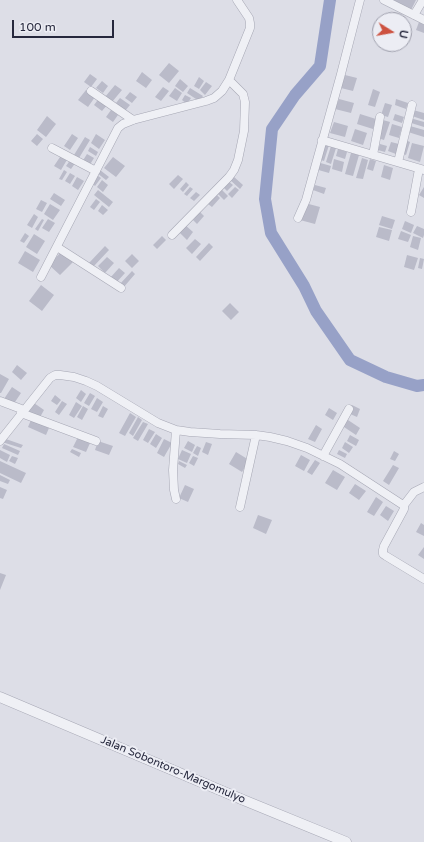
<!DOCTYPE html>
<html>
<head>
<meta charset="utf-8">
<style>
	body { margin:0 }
	#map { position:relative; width:424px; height:842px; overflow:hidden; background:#dddee7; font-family:"Varela Round",sans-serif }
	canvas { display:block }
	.north { position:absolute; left:372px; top:12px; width:40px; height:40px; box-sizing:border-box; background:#ecedf4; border:1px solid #9d9eab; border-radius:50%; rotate:101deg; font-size:11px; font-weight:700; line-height:16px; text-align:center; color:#26283d }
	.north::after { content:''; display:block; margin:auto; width:14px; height:18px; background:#cd5240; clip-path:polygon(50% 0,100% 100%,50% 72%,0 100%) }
	.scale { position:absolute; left:12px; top:20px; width:102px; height:18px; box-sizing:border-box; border:2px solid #26283d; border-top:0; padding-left:5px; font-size:12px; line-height:14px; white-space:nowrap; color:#26283d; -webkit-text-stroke:3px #ecedf4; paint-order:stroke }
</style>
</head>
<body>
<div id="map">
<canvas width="424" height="842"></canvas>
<div class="north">U</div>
<div class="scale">100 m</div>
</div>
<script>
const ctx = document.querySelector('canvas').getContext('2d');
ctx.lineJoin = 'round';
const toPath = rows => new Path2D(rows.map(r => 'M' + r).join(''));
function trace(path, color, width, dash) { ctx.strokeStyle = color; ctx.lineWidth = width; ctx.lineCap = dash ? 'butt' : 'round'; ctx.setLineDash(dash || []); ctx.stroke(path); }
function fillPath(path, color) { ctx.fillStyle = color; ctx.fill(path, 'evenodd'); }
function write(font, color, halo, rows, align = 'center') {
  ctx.font = font + ' "Varela Round",sans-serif'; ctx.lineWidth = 4; ctx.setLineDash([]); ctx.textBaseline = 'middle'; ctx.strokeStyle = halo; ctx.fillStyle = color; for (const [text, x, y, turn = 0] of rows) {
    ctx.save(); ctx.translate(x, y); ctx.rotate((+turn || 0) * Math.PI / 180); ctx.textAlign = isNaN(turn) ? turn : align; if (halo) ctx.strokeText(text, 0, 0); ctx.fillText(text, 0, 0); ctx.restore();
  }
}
const river = toPath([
	[330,0,320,66,295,95,272,129,265,199,271,233,304,286,316,311,350,360,386,377,417,386,424,385]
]);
const building = toPath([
	[393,0,416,0,411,10],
	[419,22,424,24,424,33,416,30],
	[169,63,179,71,169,83,159,75],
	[142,72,152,80,146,88,136,81],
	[90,74,97,79,91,87,84,82],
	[345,75,357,78,353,91,341,88],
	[199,77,204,81,199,89,194,86],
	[180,79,188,86,183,92,175,86],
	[102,81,108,86,103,93,96,88],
	[206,82,212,86,205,95,200,90],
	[115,85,122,90,112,102,105,97],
	[163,87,169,91,161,101,155,97],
	[175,88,182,93,177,101,169,96],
	[190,88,203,96,199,101,187,93],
	[373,89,380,92,375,107,368,105],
	[86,90,95,97,88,107,78,100],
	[130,92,137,97,132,103,125,98],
	[185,95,191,98,187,104,182,100],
	[100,97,108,104,102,111,94,105],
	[120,98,130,105,125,111,116,103],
	[339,99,354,103,351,113,335,109],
	[396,99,408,103,406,109,395,105],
	[385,103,392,105,388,117,381,115],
	[111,110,118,115,113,122,106,117],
	[413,110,424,113,424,120,412,116],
	[360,114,376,119,373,129,357,124],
	[395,114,404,117,402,123,393,120],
	[47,116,56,124,46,137,37,130],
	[410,118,424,122,424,127,408,122],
	[383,120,390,122,384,140,378,138],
	[334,122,348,126,345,137,330,133],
	[392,124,402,127,399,138,389,135],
	[410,126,424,130,424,137,408,132],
	[355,129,367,133,363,145,351,141],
	[37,134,43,139,37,146,31,141],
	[72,134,78,138,70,150,64,146],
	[96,134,105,140,99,149,91,143],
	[85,137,90,140,79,158,74,155],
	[405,140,410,142,406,155,402,153],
	[391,142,399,144,396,154,388,151],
	[323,143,329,145,324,161,318,159],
	[412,143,424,146,420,162,408,158],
	[380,144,387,146,385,152,378,150],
	[331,146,336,148,331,164,326,162],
	[90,147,98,152,96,156,88,151],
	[338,149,347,152,345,159,336,156],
	[351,153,359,155,353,176,345,174],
	[62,154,68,158,61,170,54,166],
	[87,154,94,158,89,166,82,162],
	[113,157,125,166,116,177,104,168],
	[362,158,368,160,363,179,356,178],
	[71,159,76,162,71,169,66,166],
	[334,159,344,162,342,172,332,169],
	[370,159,376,161,373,171,367,169],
	[317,162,331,166,329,173,315,169],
	[384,165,393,168,390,180,381,177],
	[64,170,67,172,62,180,59,179],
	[100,170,109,177,106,180,97,173],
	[70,173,75,176,70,184,65,181],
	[97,175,101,178,95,186,92,183],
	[178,175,183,179,174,189,169,184],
	[233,176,243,185,240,189,229,179],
	[77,177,84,181,78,190,72,186],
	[102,180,108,185,103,192,97,187],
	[228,181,233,185,227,191,223,187],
	[186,182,189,185,183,192,180,189],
	[315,185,326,188,324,194,313,190],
	[190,187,193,189,187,196,184,194],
	[235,187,239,190,232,198,228,194],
	[424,187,424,198,419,195],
	[220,188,228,196,224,200,216,192],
	[98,190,113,202,109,207,94,195],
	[196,192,200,195,194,201,190,198],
	[54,193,65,200,61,206,50,199],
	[217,195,220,198,212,207,208,204],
	[96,199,100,202,94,210,90,207],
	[41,200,47,203,42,212,36,209],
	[305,203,320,207,315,224,300,220],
	[50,204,60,210,53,220,44,214],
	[102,205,108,210,103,215,98,211],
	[200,212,204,216,197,224,193,220],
	[34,214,38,217,32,228,27,225],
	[382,216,395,220,392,229,379,225],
	[42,219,44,220,38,231,35,229],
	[48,219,55,223,49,232,42,228],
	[405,221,414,225,411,233,402,229],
	[184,224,193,232,187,240,178,231],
	[417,226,424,229,424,235,423,238,413,233],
	[379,227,392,230,389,241,376,237],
	[401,231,411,235,408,242,398,239],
	[25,233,29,236,24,243,20,241],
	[34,234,45,241,37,254,26,247],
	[162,236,166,240,157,249,153,245],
	[413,236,421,238,418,250,410,247],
	[195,239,201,244,192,254,186,248],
	[209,243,213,247,200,261,196,257],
	[105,246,109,250,93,267,89,263],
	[25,251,40,260,33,272,18,263],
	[61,252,73,262,60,275,49,265],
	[132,254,139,261,132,268,125,261],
	[407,255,418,258,414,270,404,267],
	[107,257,114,263,105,273,98,266],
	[420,258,424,259,422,269,418,268],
	[119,268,125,273,115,284,110,278],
	[132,271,135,274,123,288,119,285],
	[41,285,54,295,42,311,29,301],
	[230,303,239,312,231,320,222,311],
	[17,365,27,373,21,380,12,372],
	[0,374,9,379,1,393,0,393],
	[12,387,21,393,13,405,4,399],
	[81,390,86,394,81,402,76,398],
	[90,393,95,396,89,406,84,403],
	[55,395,61,400,57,405,51,401],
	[97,398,103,402,97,412,91,409],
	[62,401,67,404,59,415,55,412],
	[76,402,82,406,74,418,69,415],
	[34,403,44,410,39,419,28,412],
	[352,405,360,409,357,417,348,413],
	[83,406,88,409,82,420,77,417],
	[103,406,108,409,103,418,98,416],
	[329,408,337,413,333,420,325,415],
	[130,413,136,417,125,436,119,433],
	[138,417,142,420,133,436,129,433],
	[345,418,360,428,356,435,341,425],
	[31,420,49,428,46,435,28,427],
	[143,422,148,424,138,441,133,438],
	[316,425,322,429,315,442,308,439],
	[149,429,155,432,148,443,143,440],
	[156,434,162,438,156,448,150,444],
	[350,435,359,440,356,446,347,441],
	[78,437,90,443,86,452,73,447],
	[3,438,23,445,21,448,2,442],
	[164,439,172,443,164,457,157,453],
	[98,441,113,446,109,455,95,450],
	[188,441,195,445,192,452,184,448],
	[206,442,212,444,208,455,202,452],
	[345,442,353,447,349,453,342,448],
	[4,444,20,451,18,455,2,448],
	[197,446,201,448,198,456,193,453],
	[72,449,81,453,79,457,70,452],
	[0,450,10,455,7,462,0,458],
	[182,450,191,454,187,463,178,459],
	[339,450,347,454,345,458,337,454],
	[394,451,399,454,395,461,390,459],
	[236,452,249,460,242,472,229,464],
	[301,455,310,460,304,471,295,466],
	[12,456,18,458,15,464,9,461],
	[193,456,198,458,194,466,189,463],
	[315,460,320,463,312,475,307,472],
	[0,461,26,473,21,483,0,473],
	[179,461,187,465,185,468,178,464],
	[393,465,399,468,389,485,383,481],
	[333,470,345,477,337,490,325,483],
	[0,475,10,480,8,484,0,481],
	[355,484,366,491,359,500,349,493],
	[185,485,194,489,188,502,179,498],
	[0,487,7,490,3,499,0,498],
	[376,497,383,502,374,516,367,512],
	[386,506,394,511,388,521,380,515],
	[258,515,272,520,266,534,253,528],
	[421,523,424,525,424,536,416,532],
	[424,547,424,559,418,555],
	[0,573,6,575,0,590]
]);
const minor = toPath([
	[384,0,424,20],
	[414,15,423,0],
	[91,91,133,120],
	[322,140,424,170],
	[52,148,96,171],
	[373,155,380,117],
	[398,162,412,105],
	[411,212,419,169],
	[298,218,306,200,341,74,360,0],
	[172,235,229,177,234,170,238,160,244,131,245,102,243,94,229,80],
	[57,247,121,288],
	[41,277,118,128,123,124,133,120,206,101,214,98,222,91,229,80,250,28,250,23,249,18,237,0],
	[0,401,24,410],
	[21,413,96,441],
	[176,430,173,470,174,490,176,499],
	[0,441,50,378,55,375,60,375,74,377,86,381,97,386,158,423,176,430,190,432,220,434,256,435,270,437,287,441,307,448,340,464,403,505,404,506,404,509,384,546,383,550,383,554,386,556,424,579],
	[323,456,349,409],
	[404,505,414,492,424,487],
	[240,507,256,435]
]);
const tertiary = toPath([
	[0,697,241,799,346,842]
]);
const streetNames = [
	["Jalan Sobontoro-Margomulyo",173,770,23]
];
trace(river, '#97a1c7', 12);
fillPath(building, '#babbc9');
trace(minor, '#a6a7b4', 9);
trace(tertiary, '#a6a7b4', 11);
trace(minor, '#eff0f5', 8);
trace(tertiary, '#eff0f5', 10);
write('11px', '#26283d', '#ecedf4', streetNames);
</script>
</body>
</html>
